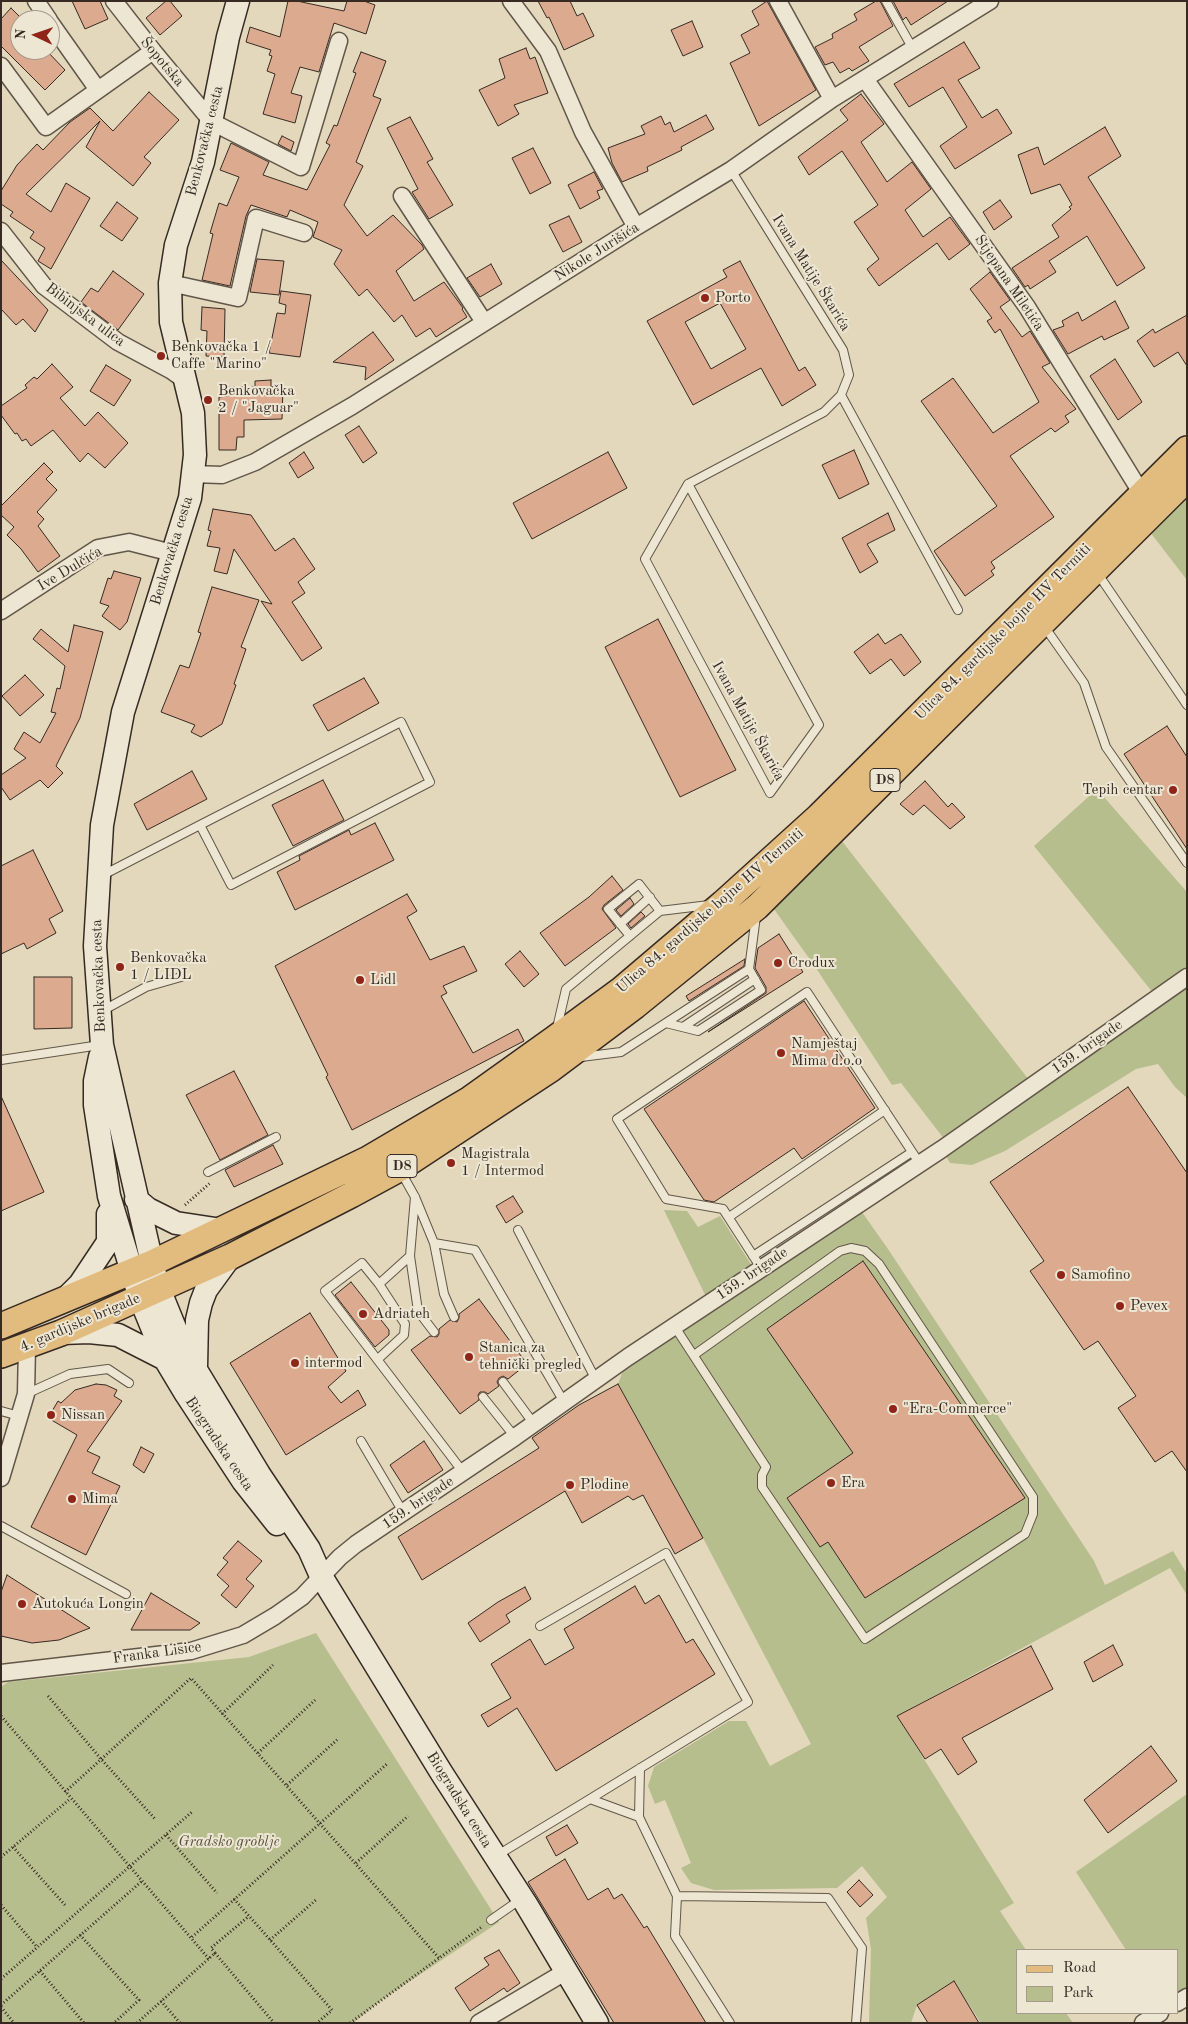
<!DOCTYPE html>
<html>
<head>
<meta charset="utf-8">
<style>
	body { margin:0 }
	#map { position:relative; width:1188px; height:2024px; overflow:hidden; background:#e3d8bb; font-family:"Old Standard TT",serif }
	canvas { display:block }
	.frame { position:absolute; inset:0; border:2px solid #372a23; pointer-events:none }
	.legend { position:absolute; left:1016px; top:1949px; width:162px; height:65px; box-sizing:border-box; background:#ede6d3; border:1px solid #a49b8d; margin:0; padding:6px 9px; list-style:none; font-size:15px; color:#372a23 }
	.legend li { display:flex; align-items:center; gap:10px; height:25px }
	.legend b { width:25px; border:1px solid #a49b8d }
	.north { position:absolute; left:10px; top:10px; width:50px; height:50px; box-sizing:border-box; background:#ede6d3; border:1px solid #a49b8d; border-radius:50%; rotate:273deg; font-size:14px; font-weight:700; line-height:20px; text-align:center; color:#372a23 }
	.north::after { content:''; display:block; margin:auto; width:18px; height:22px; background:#8f2418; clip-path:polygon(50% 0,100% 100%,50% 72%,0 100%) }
</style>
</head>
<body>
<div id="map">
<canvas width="1188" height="2024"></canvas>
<div class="frame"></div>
<ul class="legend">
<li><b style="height:6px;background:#e2bc7e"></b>Road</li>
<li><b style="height:14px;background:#b6be8e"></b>Park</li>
</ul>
<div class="north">N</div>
</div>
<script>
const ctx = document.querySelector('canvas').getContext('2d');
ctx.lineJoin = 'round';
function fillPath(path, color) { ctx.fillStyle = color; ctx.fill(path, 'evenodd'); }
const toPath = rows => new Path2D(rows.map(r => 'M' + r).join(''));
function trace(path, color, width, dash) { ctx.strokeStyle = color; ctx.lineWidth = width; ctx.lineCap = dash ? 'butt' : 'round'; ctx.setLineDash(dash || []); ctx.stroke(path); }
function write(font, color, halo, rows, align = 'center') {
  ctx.font = font + ' "Old Standard TT",serif'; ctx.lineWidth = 4; ctx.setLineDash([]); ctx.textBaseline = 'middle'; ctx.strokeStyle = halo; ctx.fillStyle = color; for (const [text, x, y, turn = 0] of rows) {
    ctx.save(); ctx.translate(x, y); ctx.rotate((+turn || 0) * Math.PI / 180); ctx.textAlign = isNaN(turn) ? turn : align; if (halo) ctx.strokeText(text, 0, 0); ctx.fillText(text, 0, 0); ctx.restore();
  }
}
const green = toPath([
	[1187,479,1187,580,1143,523],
	[1097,789,1187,892,1187,1098,1175,1087,1158,1064,1136,1069,1005,1151,972,1165,950,1163,942,1149,948,1144,901,1083,892,1085,816,968,766,898,834,831,1033,1085,1158,999,1034,846],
	[857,1205,888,1249,1094,1561,1105,1585,1173,1551,1187,1574,1187,1595,1170,1568,897,1716,1014,1903,1000,1911,1026,1950,1017,1950,1017,2013,1066,2013,1073,2023,981,2023,954,1982,917,2005,911,2023,869,2023,871,1949,866,1918,887,1897,862,1866,837,1888,714,1890,691,1883,681,1868,691,1863,665,1800,655,1804,648,1786,654,1767,729,1721,746,1721,770,1766,811,1744,703,1538,618,1384,628,1357,709,1303,664,1210,687,1211,698,1227,720,1216,756,1272],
	[316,1633,499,1922,383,1999,353,2023,1,2023,1,1687,8,1682,249,1657],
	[1187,1794,1187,1997,1177,2003,1177,1950,1126,1950,1076,1872]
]);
const building = toPath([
	[72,1,100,1,108,19,85,29,72,1],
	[166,1,170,1,182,16,160,35,146,18,166,1],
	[288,1,297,1,344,11,347,1,364,1,375,5,366,34,334,23,319,72,300,67,291,93,302,96,295,123,263,114,275,74,267,71,272,56,269,55,271,50,246,42,250,27,280,37,288,1],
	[538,1,570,1,577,16,583,13,594,36,564,50,549,17,547,18,538,1],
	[767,1,816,90,759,126,730,63,750,53,741,35,759,25,752,11,767,1],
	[876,1,880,1,893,26,859,47,869,61,852,71,849,68,840,73,833,62,825,65,815,47,833,38,832,34,857,20,854,14,876,1],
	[893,1,948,1,911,25,906,17,903,20,893,1],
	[11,8,20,17,20,50,46,50,65,70,45,90,1,46,1,19,11,8],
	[692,21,703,47,683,56,671,30,692,21],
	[964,42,980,68,958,80,982,118,997,109,1012,133,955,169,940,146,967,127,943,87,909,107,894,84,964,42],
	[526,48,530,59,535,57,548,93,514,105,519,114,498,126,479,90,505,78,499,59,526,48],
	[361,52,386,61,373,96,381,99,356,162,363,166,344,205,367,236,393,215,422,245,424,249,396,271,414,301,444,282,463,308,462,309,467,317,436,337,430,328,416,337,402,315,394,322,367,289,359,296,334,264,342,250,313,237,318,222,290,210,287,217,251,205,246,216,230,286,202,280,213,234,210,233,219,203,227,206,239,177,220,170,231,143,269,162,263,175,307,190,330,145,326,143,334,125,337,126,356,73,353,72,361,52],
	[149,92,179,120,144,157,151,163,133,186,86,147,100,121,26,194,51,212,66,183,90,198,51,269,38,261,45,248,30,238,34,232,10,216,13,212,1,204,1,191,17,165,37,144,43,150,70,122,90,108,113,131,149,92],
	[861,94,884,124,861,142,887,182,912,162,931,189,905,210,923,237,950,217,970,244,949,260,937,243,879,286,867,269,879,259,854,222,878,205,842,151,809,175,798,157,848,120,840,110,861,94],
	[706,115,714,129,681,147,682,150,647,167,648,171,622,182,612,163,608,148,645,134,641,126,661,116,665,125,670,122,674,132,706,115],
	[410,117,433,159,427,162,453,205,429,219,412,192,418,189,387,128,410,117],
	[1105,127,1121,156,1088,177,1145,268,1117,286,1087,236,1049,261,1056,272,1030,289,1028,285,1025,287,1012,268,1059,237,1052,225,1071,209,1069,207,1072,205,1060,184,1031,194,1018,155,1038,147,1044,165,1105,127],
	[282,136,294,142,291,151,278,144,282,136],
	[533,148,551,183,530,194,512,158,533,148],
	[594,172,603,189,597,191,600,198,580,209,568,185,594,172],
	[1000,200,1012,217,994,230,983,212,1000,200],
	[117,202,138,218,122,241,100,226,117,202],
	[569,216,582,242,563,252,549,225,569,216],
	[257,259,284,261,279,295,250,292,257,259],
	[1,260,48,310,35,332,23,319,16,325,1,309,1,260],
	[740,261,799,371,805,367,816,385,782,406,761,368,693,405,647,321,727,277,723,270,740,261],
	[720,303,746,349,711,369,685,322,720,303],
	[491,264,502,284,480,297,467,278,491,264],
	[113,271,144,294,118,330,81,302,91,288,98,292,113,271],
	[990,272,1010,300,1000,307,1022,337,1030,331,1050,363,1042,367,1076,409,1065,416,1069,422,1055,432,1051,428,1010,456,1054,517,991,562,995,568,991,571,994,575,965,596,934,551,997,506,921,401,953,378,993,433,1039,402,1000,329,995,333,987,321,992,318,970,289,990,272],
	[281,291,311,295,300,357,269,353,277,313,285,314,286,305,279,303,281,291],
	[1115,301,1129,328,1104,340,1102,336,1068,354,1053,330,1064,326,1062,321,1078,312,1082,321,1115,301],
	[202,307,225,309,224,357,206,356,207,331,201,330,202,307],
	[1187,315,1187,366,1178,352,1154,367,1137,341,1153,329,1155,333,1187,315],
	[373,332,394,360,365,380,366,367,333,362,373,332],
	[1115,359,1142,402,1118,420,1090,376,1115,359],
	[52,364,73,387,60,398,85,426,98,412,128,443,105,468,88,453,80,462,53,430,31,446,26,439,22,441,17,433,15,434,1,415,1,406,27,388,25,385,34,377,37,379,52,364],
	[106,365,131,380,114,406,90,391,106,365],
	[271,380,271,387,283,386,282,419,244,420,244,437,237,437,236,450,219,450,219,397,227,396,228,387,255,387,255,381,271,380],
	[359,426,377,453,363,463,345,435,359,426],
	[854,450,869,484,839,499,822,465,854,450],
	[304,452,314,468,298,478,289,463,304,452],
	[608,452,627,488,532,539,513,503,608,452],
	[44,463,53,472,46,479,57,490,37,512,44,519,38,526,60,556,38,572,21,549,7,535,14,527,1,515,1,506,44,463],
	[213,509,251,515,275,551,294,538,315,569,298,582,305,593,292,602,322,648,302,661,261,601,272,604,234,549,227,574,214,571,220,548,207,546,211,531,208,530,213,509],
	[888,513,895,530,867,544,878,562,860,573,842,538,888,513],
	[114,571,141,578,127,622,120,630,102,616,109,606,100,603,108,578,111,579,114,571],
	[212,587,259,600,241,647,246,649,234,684,236,685,222,724,201,737,191,732,195,725,161,712,180,665,189,668,201,633,198,632,212,587],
	[658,619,736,770,680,797,605,647,658,619],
	[74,625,103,632,80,718,56,766,63,773,48,788,40,780,10,800,1,787,1,775,26,758,14,749,24,732,40,743,56,713,51,712,57,688,60,689,65,666,33,639,41,629,68,652,74,625],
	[878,634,885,644,901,634,921,662,904,676,891,659,870,674,854,652,878,634],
	[25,675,44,695,20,716,2,696,25,675],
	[364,678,379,703,328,731,313,705,364,678],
	[1167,726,1187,757,1187,849,1124,754,1167,726],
	[192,771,207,799,147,830,134,804,192,771],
	[323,780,344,820,293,846,272,805,323,780],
	[925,781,948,807,952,803,965,817,950,829,924,805,913,815,900,804,925,781],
	[375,823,394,860,295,910,277,872,300,860,299,856,349,830,351,835,375,823],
	[33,850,63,911,49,919,56,933,27,949,24,943,1,954,1,866,33,850],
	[612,876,623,890,604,905,602,909,616,928,565,966,540,933,589,897,612,876],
	[407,894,417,911,407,917,430,960,464,946,477,971,443,986,447,993,441,996,473,1053,518,1029,524,1041,352,1130,326,1077,328,1075,275,966,407,894],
	[630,898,634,904,621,916,616,910,630,898],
	[641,912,645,916,631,928,628,924,641,912],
	[779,934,803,972,708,1032,766,993,766,987,755,968,758,948,779,934],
	[520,951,539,974,524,987,505,964,520,951],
	[745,959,744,966,689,1001,686,996,745,959],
	[34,977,72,977,72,1028,34,1029,34,977],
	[804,1001,875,1108,802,1159,794,1148,714,1202,704,1200,644,1109,804,1001],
	[234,1071,268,1135,220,1160,186,1095,234,1071],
	[1128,1087,1187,1173,1187,1472,1172,1451,1155,1462,1118,1408,1136,1396,1098,1341,1084,1350,1030,1271,1044,1261,990,1182,1128,1087],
	[1,1096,44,1192,1,1211,1,1096],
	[273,1145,283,1164,234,1187,225,1170,273,1145],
	[513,1196,523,1212,506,1223,496,1206,513,1196],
	[863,1261,1025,1498,865,1598,828,1542,820,1547,787,1498,853,1453,767,1329,863,1261],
	[351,1282,389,1330,389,1335,375,1347,335,1295,351,1282],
	[479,1299,527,1364,508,1379,503,1376,499,1378,497,1382,499,1386,488,1394,485,1392,480,1392,478,1395,479,1400,460,1414,411,1350,430,1336,437,1337,439,1334,439,1329,450,1320,457,1322,459,1318,459,1314,479,1299],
	[310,1313,346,1371,328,1387,341,1403,358,1390,366,1405,286,1455,230,1363,310,1313],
	[96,1384,106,1385,117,1390,114,1396,122,1401,87,1451,100,1457,92,1473,120,1486,86,1555,31,1527,77,1435,48,1418,58,1401,61,1403,75,1390,96,1384],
	[618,1384,703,1538,675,1554,643,1495,633,1500,628,1496,582,1523,565,1491,422,1580,398,1537,539,1448,532,1438,579,1405,618,1384],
	[424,1441,443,1470,408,1493,390,1465,424,1441],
	[141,1447,154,1454,144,1473,133,1465,141,1447],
	[238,1541,262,1561,246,1579,254,1586,236,1608,221,1595,229,1586,217,1575,228,1562,223,1558,238,1541],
	[7,1575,90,1628,59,1640,32,1643,1,1636,1,1592,7,1575],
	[635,1586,645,1604,659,1595,686,1643,693,1639,715,1674,556,1771,517,1708,488,1727,481,1715,511,1698,491,1664,530,1639,545,1665,574,1648,564,1629,635,1586],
	[525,1587,531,1599,506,1615,510,1622,480,1642,468,1623,498,1602,525,1587],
	[151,1593,200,1623,190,1630,131,1630,151,1593],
	[1113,1645,1123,1665,1093,1682,1084,1662,1113,1645],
	[1031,1646,1053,1689,962,1738,977,1762,958,1775,941,1749,925,1759,897,1716,1031,1646],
	[1151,1746,1177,1781,1108,1833,1084,1800,1151,1746],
	[567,1825,578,1843,556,1856,546,1837,567,1825],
	[565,1859,588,1900,608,1888,614,1899,622,1894,644,1928,647,1926,706,2023,614,2023,528,1882,565,1859],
	[859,1880,873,1895,860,1907,847,1892,859,1880],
	[499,1950,520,1983,507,1992,504,1988,470,2011,455,1988,489,1965,484,1958,499,1950],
	[954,1981,979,2023,928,2023,917,2005,954,1981]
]);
const path = toPath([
	[185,1205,210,1183],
	[48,1696,101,1759,156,1820],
	[222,1714,273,1665],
	[1,1716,209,1959],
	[258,1753,315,1700],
	[287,1785,338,1739],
	[65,1792,191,1678,439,1958],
	[166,1835,217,1893],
	[13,1847,65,1905],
	[1,1857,70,1799],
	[356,1863,408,1816],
	[234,1899,332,2010,317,2023],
	[1,1905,37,1947],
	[80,1935,139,2000,114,2023],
	[192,1937,388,1763],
	[270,1940,317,1899],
	[215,1953,211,1948,249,1916],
	[40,1971,84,2023],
	[1,1979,193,1811],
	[161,2001,180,2023],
	[1,2005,142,1881],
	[1,2007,14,2023],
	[137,2023,215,1953,274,2023],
	[350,2023,483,1926]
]);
const lane = toPath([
	[886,1,913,49],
	[841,395,958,610],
	[688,484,645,559,770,793,819,725,688,484,824,412,841,395,849,375,843,350,731,170],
	[1098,574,1187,705],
	[1044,626,1084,683,1106,747,1187,863],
	[103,875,200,825,401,722,430,782,231,885,200,825],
	[620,924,650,897],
	[630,936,608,909,639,884,660,911],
	[102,1011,146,987,181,977],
	[666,1023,698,1031,761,990,749,969],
	[683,1027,755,979],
	[557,1028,566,989,660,911,709,905],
	[581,1057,621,1052,749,969,756,916],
	[1,1060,100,1045],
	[208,1172,276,1137],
	[401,1172,415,1197,434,1243],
	[415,1197,410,1256,379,1284,362,1263,325,1291,463,1472],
	[729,1217,885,1110],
	[518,1230,596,1380],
	[410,1256,418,1311,434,1332],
	[753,1256,912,1152],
	[761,1268,723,1209,666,1199,617,1119,807,992,920,1164],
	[454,1317,444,1294,434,1243,475,1250,564,1402],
	[675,1327,766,1467,762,1475,762,1487,865,1639,1025,1534,1033,1514,1033,1497,879,1264,865,1251,851,1248,840,1251,694,1355],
	[378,1359,404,1335,405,1324,379,1284],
	[503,1382,534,1424],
	[26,1394,70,1374,108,1369,129,1383],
	[483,1397,515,1437],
	[1,1411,19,1416],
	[361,1441,403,1512],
	[1,1526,126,1594],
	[540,1626,666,1553,748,1702,590,1799],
	[639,1817,640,1768],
	[496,1856,590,1799,639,1817,677,1896,675,1936,730,2023],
	[677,1896,828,1898,862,1948,856,2023],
	[491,1920,521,1899]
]);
const street = toPath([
	[36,1,49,20],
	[114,1,153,51,212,122,301,167,339,41],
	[511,1,548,51,583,132,636,227],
	[778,1,832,99],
	[50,22,98,90],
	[1,66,46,127,153,51],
	[865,79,1027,307,1142,494],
	[402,196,484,322],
	[1,231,44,286,118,342,172,371,186,381],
	[170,283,238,298,256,218,304,233],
	[192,474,222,475,255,462,352,406,636,227,731,170,832,99,990,1],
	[1,611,98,548,129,542,172,553],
	[1,1478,26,1394,27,1346],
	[1,1673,191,1651,243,1635,275,1616,302,1597,340,1557,356,1544,515,1437,628,1357,942,1149,1187,977],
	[1177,2003,1187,1997],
	[479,2023,565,1972],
	[1143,2023,1160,2013]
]);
const secondary = toPath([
	[238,1,228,37,203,162,176,245,170,283,171,322,193,413,195,455,190,498,123,712,102,825,95,946,102,1045,152,1263,159,1289,184,1350,259,1474,309,1549,321,1576,441,1772,526,1904,597,2023],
	[100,1057,95,1081,95,1105,109,1196,140,1298,165,1359,186,1394,243,1481,277,1524],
	[136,1199,148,1209,176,1223,222,1230],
	[66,1298,80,1284,108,1242,108,1214],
	[62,1333,89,1332,118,1335,165,1359],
	[196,1367,197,1320,201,1303,206,1290,230,1257]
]);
const primary = toPath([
	[1,1326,152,1263,368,1159,470,1099,554,1039,622,989,723,903,819,816,1187,449],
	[1,1355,61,1333,230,1257,351,1195,399,1169,551,1069,635,1006,757,907,1187,479]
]);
const markers = [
	[705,298,5,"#8f2418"],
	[161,356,5,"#8f2418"],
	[208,400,5,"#8f2418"],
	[1173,790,5,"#8f2418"],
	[778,963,5,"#8f2418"],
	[120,967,5,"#8f2418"],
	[360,980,5,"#8f2418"],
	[781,1053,5,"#8f2418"],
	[451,1163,5,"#8f2418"],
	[1061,1275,5,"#8f2418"],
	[1120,1306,5,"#8f2418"],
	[363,1314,5,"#8f2418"],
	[469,1357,5,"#8f2418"],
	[295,1363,5,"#8f2418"],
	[893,1409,5,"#8f2418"],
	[51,1415,5,"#8f2418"],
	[831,1483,5,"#8f2418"],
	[570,1485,5,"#8f2418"],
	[72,1499,5,"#8f2418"],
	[22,1604,5,"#8f2418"]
];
const shields = [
	[885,780,30],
	[402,1166,30]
];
const shieldNames = [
	["D8",885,780],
	["D8",402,1166]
];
const streetNames = [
	["Šopotska",162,62,50],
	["Benkovačka cesta",205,141,-76],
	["Nikole Jurišića",597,252,-32],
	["Ivana Matije Škarića",811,273,58],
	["Stjepana Miletića",1009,283,56],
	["Bibinjska ulica",85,315,37],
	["Benkovačka cesta",172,551,-73],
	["Ive Dulčića",70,569,-31],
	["Ulica 84. gardijske bojne HV Termiti",1003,632,-45],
	["Ivana Matije Škarića",748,721,61],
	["Ulica 84. gardijske bojne HV Termiti",710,911,-41],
	["Benkovačka cesta",99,976,-92],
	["159. brigade",1087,1047,-35],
	["159. brigade",752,1274,-34],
	["4. gardijske brigade",80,1323,-23],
	["Biogradska cesta",219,1444,56],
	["159. brigade",418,1503,-34],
	["Franka Lisice",157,1653,-8],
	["Biogradska cesta",459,1800,58]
];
const poiNames = [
	["Porto",715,298],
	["Benkovačka 1 /",171,347],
	["Caffe \"Marino\"",171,364],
	["Benkovačka",218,391],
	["2 / \"Jaguar\"",218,408],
	["Tepih centar",1163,790,"right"],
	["Benkovačka",130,958],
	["1 / LIDL",130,975],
	["Crodux",788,963],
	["Lidl",370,980],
	["Namještaj",791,1044],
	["Mima d.o.o",791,1061],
	["Magistrala",461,1154],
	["1 / Intermod",461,1171],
	["Samofino",1071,1275],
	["Pevex",1130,1306],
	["Adriateh",373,1314],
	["Stanica za",479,1348],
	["tehnički pregled",479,1365],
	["intermod",305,1363],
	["\"Era-Commerce\"",903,1409],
	["Nissan",61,1415],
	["Era",841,1483],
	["Plodine",580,1485],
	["Mima",82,1499],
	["Autokuća Longin",32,1604]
];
const parkNames = [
	["Gradsko groblje",229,1842]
];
fillPath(green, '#b6be8e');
fillPath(building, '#dbaa8f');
trace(building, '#372a23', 1);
trace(lane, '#625649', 10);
trace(street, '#625649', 19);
trace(secondary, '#372a23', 25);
trace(primary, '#372a23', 28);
trace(path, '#372a23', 3, [1, 2.5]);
trace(lane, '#ede6d3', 8);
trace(street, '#ede6d3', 16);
trace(secondary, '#ede6d3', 22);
trace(primary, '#e2bc7e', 25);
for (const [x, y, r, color] of markers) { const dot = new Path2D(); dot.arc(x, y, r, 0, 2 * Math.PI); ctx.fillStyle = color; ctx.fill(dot); trace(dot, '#ede6d3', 2); }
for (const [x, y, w] of shields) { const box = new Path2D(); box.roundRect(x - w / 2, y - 11.5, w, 23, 4); ctx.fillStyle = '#ede6d3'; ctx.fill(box); trace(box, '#372a23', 1); }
write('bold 14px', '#372a23', null, shieldNames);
write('15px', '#372a23', '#ede6d3', streetNames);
write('15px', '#372a23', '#ede6d3', poiNames, 'left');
write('italic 15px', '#574f3e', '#ede6d3', parkNames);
</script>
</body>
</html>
